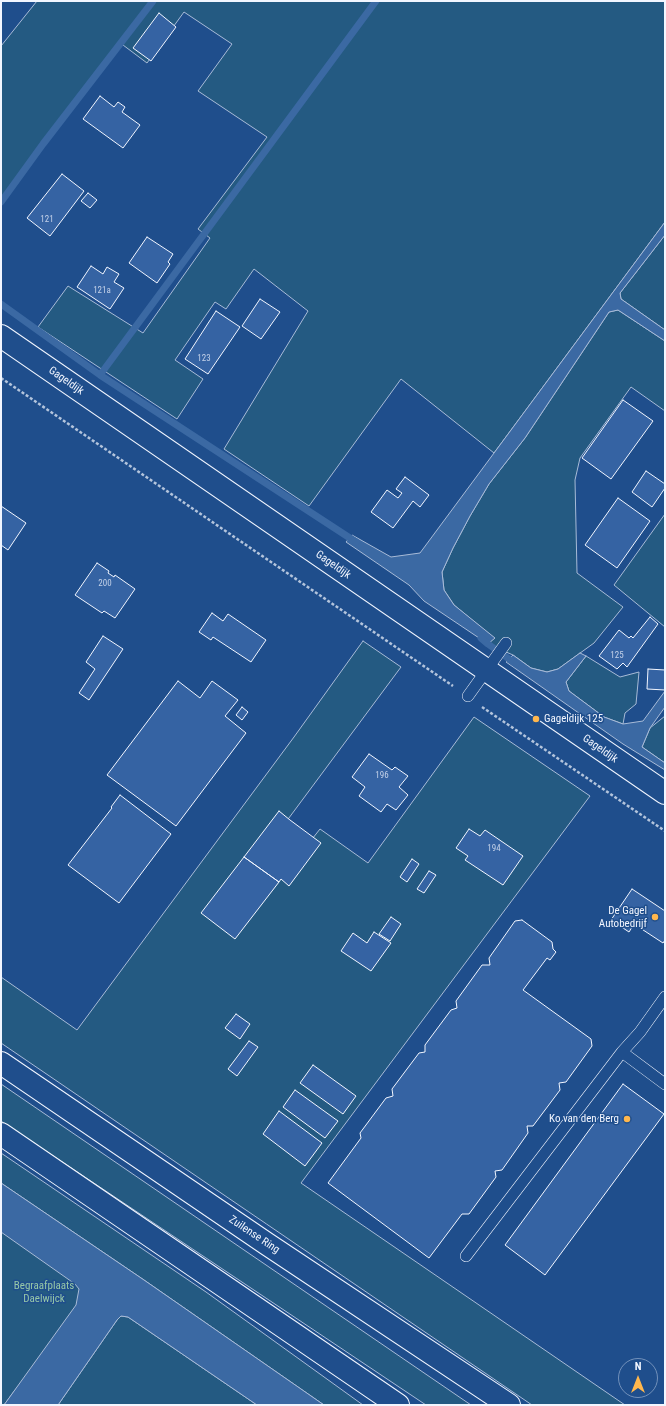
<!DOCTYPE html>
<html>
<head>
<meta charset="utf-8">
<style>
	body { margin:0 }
	#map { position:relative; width:666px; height:1406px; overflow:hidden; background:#1f4e8c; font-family:"Roboto Condensed",sans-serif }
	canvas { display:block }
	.frame { position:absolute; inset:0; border:2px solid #f2f6ff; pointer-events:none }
	.north { position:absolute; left:618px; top:1358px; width:40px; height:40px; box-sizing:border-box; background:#1f4e8c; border:1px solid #7391ba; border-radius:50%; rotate:0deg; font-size:11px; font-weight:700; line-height:16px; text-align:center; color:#f2f6ff }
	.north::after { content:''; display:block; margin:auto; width:14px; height:18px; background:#ffb74d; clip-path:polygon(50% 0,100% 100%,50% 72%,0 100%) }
</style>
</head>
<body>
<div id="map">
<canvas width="666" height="1406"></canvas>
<div class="frame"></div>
<div class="north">N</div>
</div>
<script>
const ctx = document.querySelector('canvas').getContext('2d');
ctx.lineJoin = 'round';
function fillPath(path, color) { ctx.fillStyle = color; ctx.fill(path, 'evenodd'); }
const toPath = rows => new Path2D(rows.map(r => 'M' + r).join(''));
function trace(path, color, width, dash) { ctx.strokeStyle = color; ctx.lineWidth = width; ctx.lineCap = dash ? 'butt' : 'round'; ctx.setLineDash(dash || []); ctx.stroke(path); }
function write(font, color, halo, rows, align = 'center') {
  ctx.font = font + ' "Roboto Condensed",sans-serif'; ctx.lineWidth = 3; ctx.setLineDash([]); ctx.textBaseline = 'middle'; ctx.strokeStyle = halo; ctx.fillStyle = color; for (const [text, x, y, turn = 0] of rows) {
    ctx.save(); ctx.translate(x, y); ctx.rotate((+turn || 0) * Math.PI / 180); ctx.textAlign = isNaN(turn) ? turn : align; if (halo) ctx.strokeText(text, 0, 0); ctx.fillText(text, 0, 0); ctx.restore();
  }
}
const green = toPath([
	[37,1,665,1,665,222,494,453,401,379,309,506,224,449,308,311,254,269,226,309,215,302,175,360,203,379,177,419,38,327,68,286,143,333,210,238,198,229,267,137,198,91,232,44,184,12,147,63,119,42,1,201,1,46,37,1],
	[665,235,665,330,621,299,620,293,665,235],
	[618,310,665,341,665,411,631,387,580,458,575,480,577,573,623,607,594,643,558,669,547,672,531,668,513,655,488,644,494,638,454,605,444,590,442,572,453,548,470,516,489,484,525,438,609,312,618,310],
	[665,514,665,627,614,585,665,514],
	[363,641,401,667,228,900,251,916,320,829,368,863,474,717,590,796,301,1183,625,1405,532,1405,1,1043,1,977,77,1030,294,737,363,641],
	[586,656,620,677,639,672,636,704,625,713,623,724,604,717,569,691,566,682,586,656],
	[665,716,665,763,642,747,650,728,665,716],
	[1,1084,471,1405,426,1405,1,1121,1,1084],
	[1,1153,206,1292,363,1405,324,1405,144,1280,1,1183,1,1153],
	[1,1210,108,1284,15,1390,4,1405,1,1405,1,1210],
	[121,1316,128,1317,257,1405,58,1405,117,1320,121,1316]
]);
const water = toPath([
	[665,222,665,235,620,293,621,299,665,330,665,341,618,310,609,312,525,438,489,484,470,516,453,548,442,572,444,590,454,605,495,638,488,644,424,601,409,585,346,542,352,535,391,557,420,553,665,222],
	[580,653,586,656,566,682,569,691,604,717,623,724,643,721,665,691,665,707,650,728,642,747,665,763,665,770,623,744,506,662,513,655,531,668,547,672,558,669,580,653],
	[1,1183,144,1280,324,1405,257,1405,128,1317,121,1316,117,1320,58,1405,4,1405,76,1305,79,1289,75,1284,1,1232,1,1183]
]);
const stream = toPath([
	[1,202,43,144,153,1],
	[1,304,100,375,356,542],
	[100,375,376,1],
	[481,638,488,644,516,664]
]);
const building = toPath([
	[159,13,176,27,151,61,133,48,159,13],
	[100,96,114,107,118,102,125,107,122,112,140,125,123,148,83,119,100,96],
	[62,174,84,191,50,236,27,218,62,174],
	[88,193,97,200,90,208,81,201,88,193],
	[147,237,173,254,168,262,170,264,157,283,129,263,147,237],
	[91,266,103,274,107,267,119,274,114,282,124,288,110,309,77,287,91,266],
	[260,299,280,312,261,339,242,326,260,299],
	[216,311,240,327,208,374,185,359,216,311],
	[623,400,653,421,611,479,582,458,623,400],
	[646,471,665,484,665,488,652,507,632,492,646,471],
	[405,477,429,495,420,507,413,501,393,528,371,512,387,490,398,498,402,493,396,489,405,477],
	[618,498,650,521,617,568,585,545,618,498],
	[1,506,26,523,8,550,1,545,1,506],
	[97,563,109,571,108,573,114,577,115,575,135,589,115,618,104,611,102,613,75,595,97,563],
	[212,613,223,621,228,614,266,640,251,662,213,637,211,640,199,632,212,613],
	[650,617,658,624,627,667,623,663,617,669,599,656,619,630,629,638,631,636,633,638,650,617],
	[103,636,123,649,89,700,79,693,95,669,86,662,103,636],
	[648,669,665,670,665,690,647,689,648,669],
	[178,681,200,698,212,681,238,700,225,716,246,733,176,826,107,775,178,681],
	[242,707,248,712,242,720,236,715,242,707],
	[369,754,392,770,395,767,408,776,399,787,408,795,396,810,387,804,381,812,359,796,365,787,352,777,369,754],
	[120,795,171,834,119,903,68,865,112,808,111,807,120,795],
	[279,811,290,820,321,843,289,886,281,879,279,882,244,857,279,811],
	[469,829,480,836,485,830,523,856,503,885,465,860,468,856,456,848,469,829],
	[244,857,279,882,235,939,201,913,244,857],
	[412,859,419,864,407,882,400,877,412,859],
	[429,871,436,875,424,893,417,889,429,871],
	[632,889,665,911,665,940,663,943,634,924,629,932,611,920,632,889],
	[391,917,401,924,390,941,379,934,391,917],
	[522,920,552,942,553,949,556,952,550,960,547,958,523,990,591,1039,592,1046,566,1082,559,1083,560,1090,533,1126,527,1126,528,1133,502,1170,495,1171,496,1177,469,1214,462,1214,429,1258,328,1183,361,1138,360,1133,386,1098,393,1096,392,1089,419,1053,425,1052,425,1045,451,1010,457,1008,456,1001,482,965,490,965,489,958,515,921,522,920],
	[374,932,391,943,371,971,341,951,353,933,367,943,374,932],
	[236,1014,250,1024,240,1039,225,1028,236,1014],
	[249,1041,258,1047,237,1076,228,1069,249,1041],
	[313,1065,356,1096,343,1114,300,1083,313,1065],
	[623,1084,664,1114,545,1275,505,1245,623,1084],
	[295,1090,338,1121,325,1138,283,1107,295,1090],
	[279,1111,322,1143,305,1166,263,1134,279,1111]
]);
const path = toPath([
	[1,378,453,686],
	[482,707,665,831]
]);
const service = toPath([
	[468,696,506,643],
	[622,1052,665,1084],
	[466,1256,622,1052,640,1032,665,997]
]);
const tertiary = toPath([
	[1,336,665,793]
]);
const primary = toPath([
	[1,1063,267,1244,509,1405],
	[1,1134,398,1405]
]);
const markers = [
	[536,719,4,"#ffb74d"],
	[655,917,4,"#ffb74d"],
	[627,1119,4,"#ffb74d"]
];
const numberNames = [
	["121",47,220],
	["121a",102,291],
	["123",204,359],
	["200",105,584],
	["125",617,656],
	["196",382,776],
	["194",494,849]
];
const streetNames = [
	["Gageldijk",66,381,35],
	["Gageldijk",333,565,35],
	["Gageldijk",600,749,35],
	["Zuilense Ring",254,1235,34]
];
const poiNames = [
	["Gageldijk 125",544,719,"left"],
	["De Gagel",647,911],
	["Autobedrijf",647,924],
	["Ko van den Berg",619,1119]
];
const parkNames = [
	["Begraafplaats",44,1286],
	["Daelwijck",44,1299]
];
fillPath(green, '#245a82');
trace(green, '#a8bbd7', 1);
fillPath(water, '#3b69a3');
trace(water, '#a8bbd7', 1);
trace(stream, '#3b69a3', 7);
fillPath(building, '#3563a3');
trace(building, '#f2f6ff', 1);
trace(service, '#f2f6ff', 12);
trace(tertiary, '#f2f6ff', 24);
trace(primary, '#f2f6ff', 24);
trace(path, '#b3c4dc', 2.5, [3, 2]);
trace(service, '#1f4e8c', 11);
trace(tertiary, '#1f4e8c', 22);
trace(primary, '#1f4e8c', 22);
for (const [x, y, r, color] of markers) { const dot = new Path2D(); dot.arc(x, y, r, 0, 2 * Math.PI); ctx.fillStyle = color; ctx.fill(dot); trace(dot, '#1f4e8c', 1.5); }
write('9px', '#c3d1e8', null, numberNames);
write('11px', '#f2f6ff', '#1f4e8c', streetNames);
write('11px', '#f2f6ff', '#1f4e8c', poiNames, 'right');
write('11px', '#97c8a6', '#1f4e8c', parkNames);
</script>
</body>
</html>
